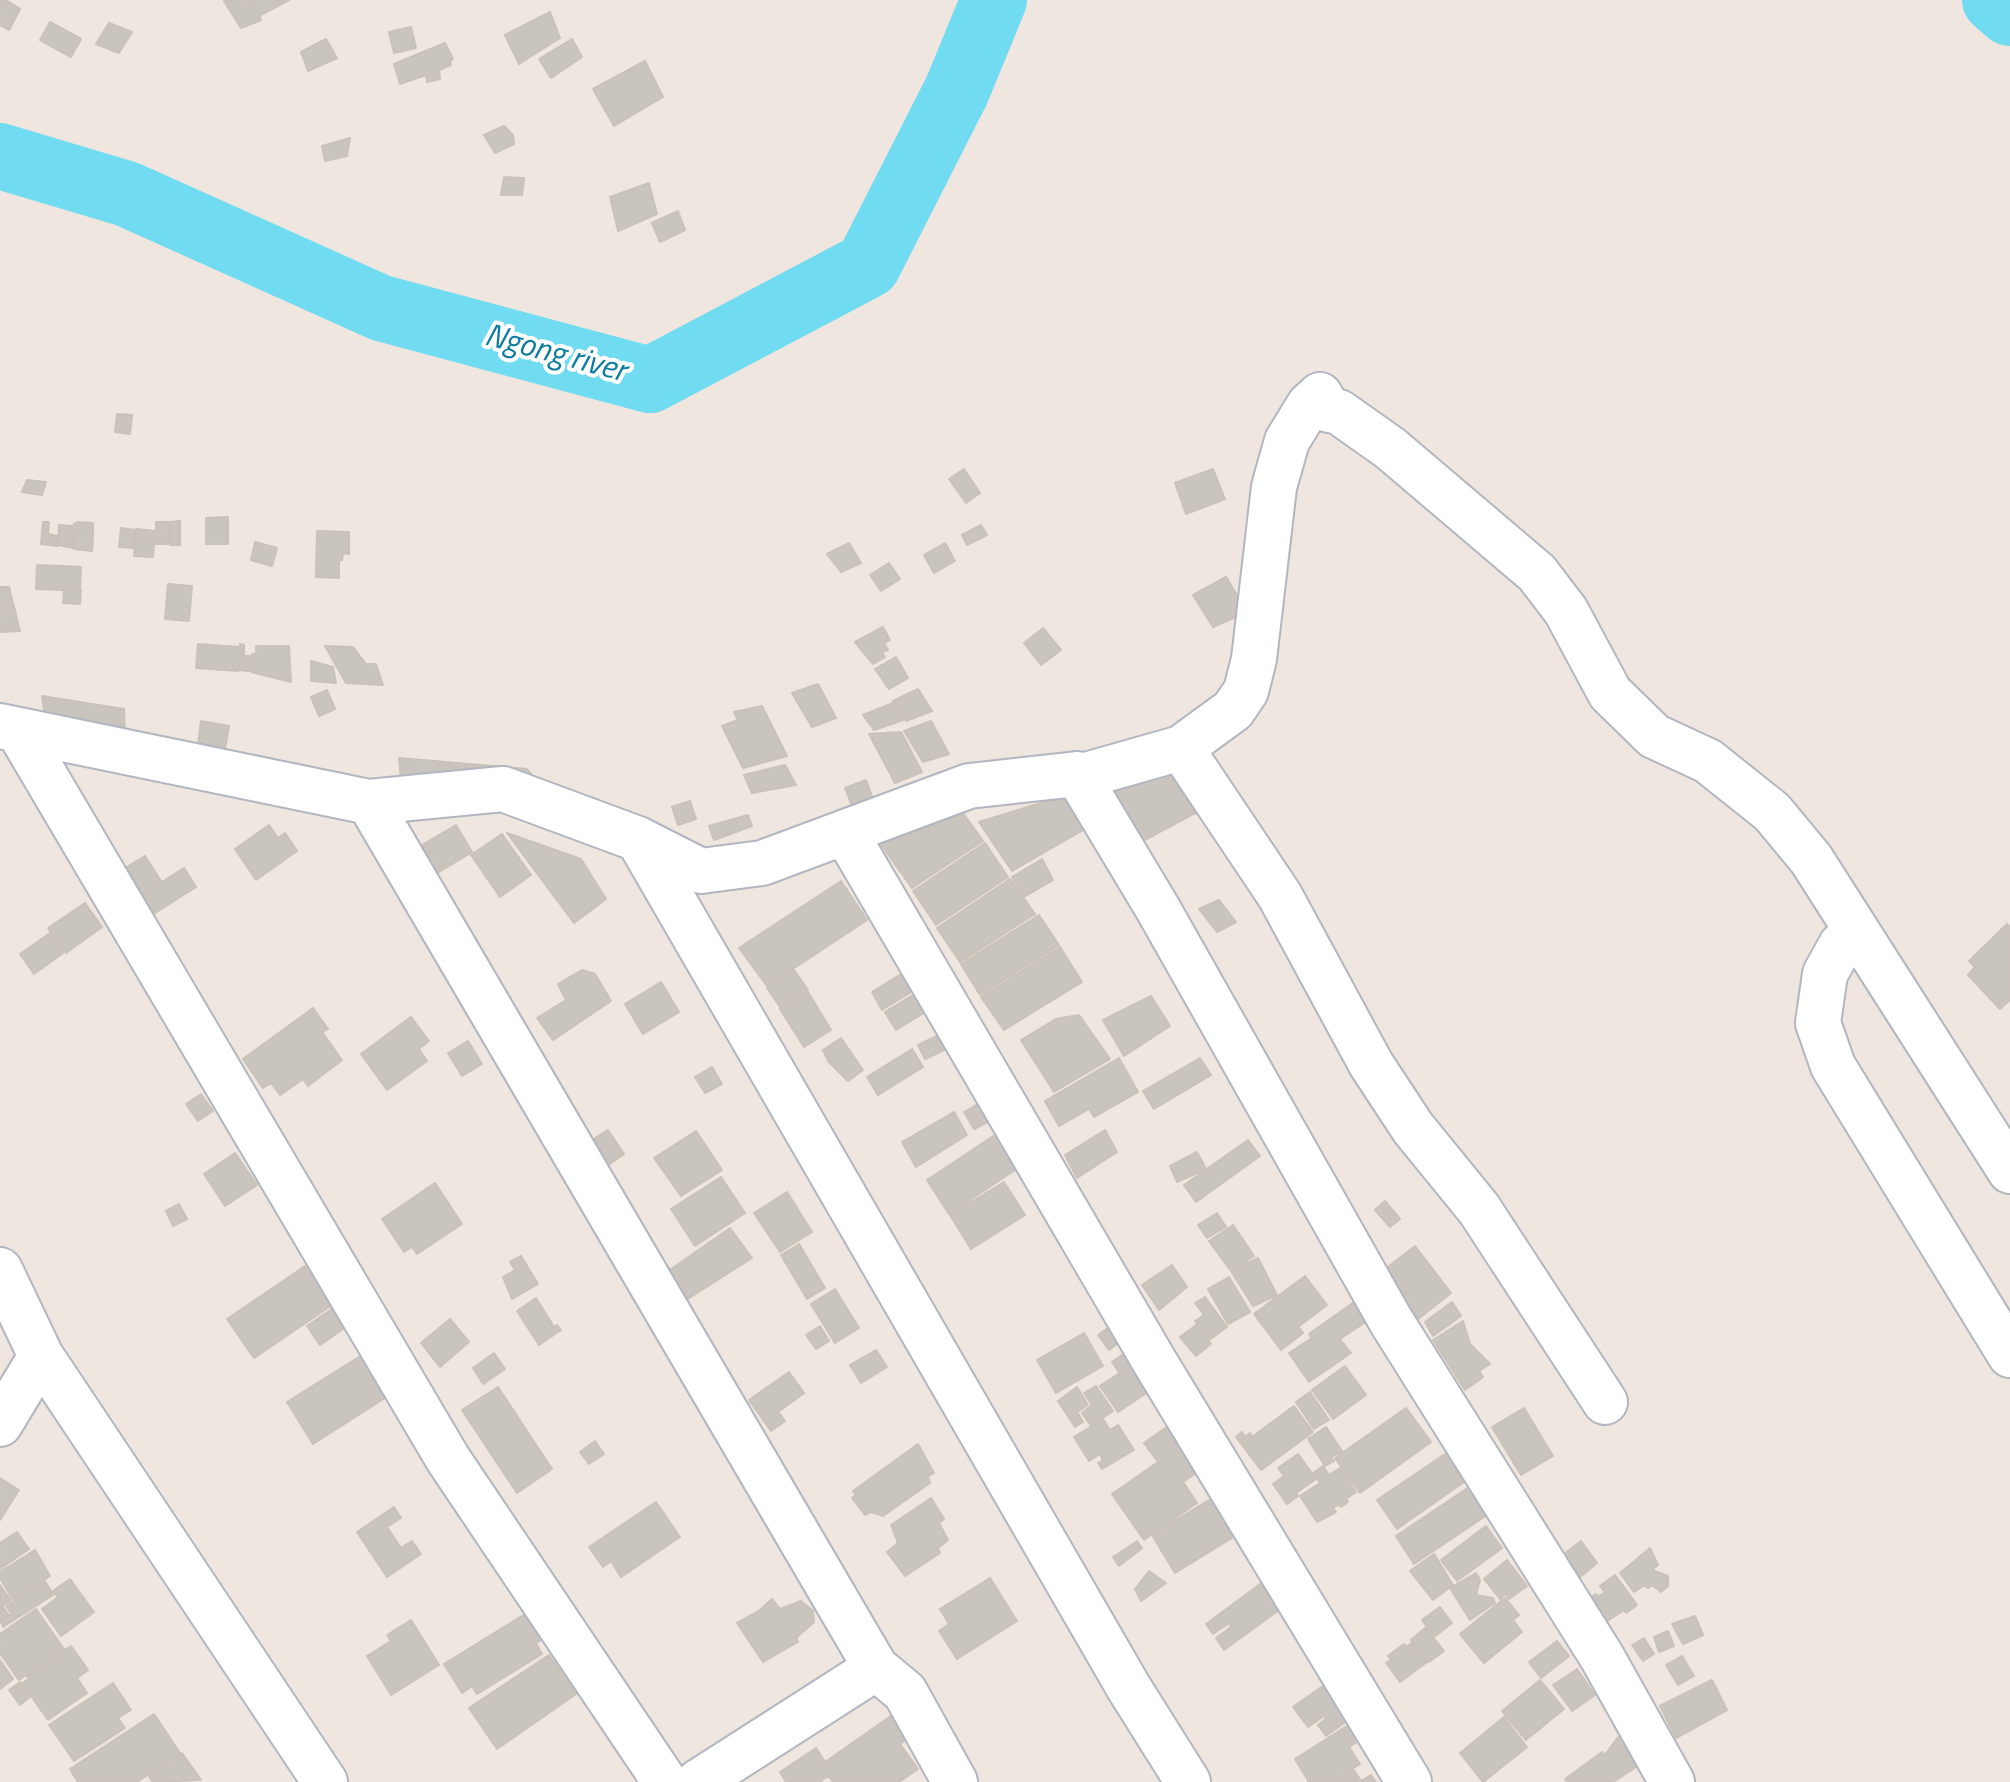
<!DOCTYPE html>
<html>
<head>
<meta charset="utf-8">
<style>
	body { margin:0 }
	canvas { display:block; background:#eee6df }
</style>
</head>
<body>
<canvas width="2010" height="1782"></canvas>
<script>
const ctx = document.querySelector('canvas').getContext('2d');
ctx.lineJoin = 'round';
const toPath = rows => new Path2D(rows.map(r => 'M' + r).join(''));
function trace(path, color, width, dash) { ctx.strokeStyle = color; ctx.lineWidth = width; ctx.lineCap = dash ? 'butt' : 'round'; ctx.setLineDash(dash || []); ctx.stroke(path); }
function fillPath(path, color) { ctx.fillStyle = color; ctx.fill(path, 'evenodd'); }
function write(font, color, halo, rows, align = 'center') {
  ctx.font = font + ' "Titillium Web",sans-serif'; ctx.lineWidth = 8; ctx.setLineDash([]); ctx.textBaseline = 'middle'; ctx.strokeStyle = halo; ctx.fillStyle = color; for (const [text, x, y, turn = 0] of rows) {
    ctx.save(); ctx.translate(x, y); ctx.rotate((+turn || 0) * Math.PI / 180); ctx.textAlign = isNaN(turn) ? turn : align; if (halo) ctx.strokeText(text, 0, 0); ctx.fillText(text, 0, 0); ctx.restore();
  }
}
const river = toPath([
	[1995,0,2010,13],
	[0,156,127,194,381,308,650,380,868,265,957,90,994,0]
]);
const building = toPath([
	[0,0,6,0,20,9,9,30,0,25,0,0],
	[289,0,259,16,261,20,241,28,224,1,289,0],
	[550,12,560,38,519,64,505,35,550,12],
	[50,22,81,39,71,57,40,40,50,22],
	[109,23,132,32,119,53,96,44,109,23],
	[411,27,416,48,394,53,389,32,411,27],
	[326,39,337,58,308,71,301,52,326,39],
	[572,39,582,57,551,78,539,59,572,39],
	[445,43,453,59,450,61,451,65,439,70,440,79,427,82,426,75,400,84,394,64,445,43],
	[645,61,663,97,614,126,593,89,645,61],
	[504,126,513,135,514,144,495,153,484,135,504,126],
	[350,138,347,156,325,161,322,146,350,138],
	[504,177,524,178,522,195,501,195,504,177],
	[649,183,657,214,618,231,610,197,649,183],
	[678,211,685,230,660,242,652,223,678,211],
	[117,414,132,415,130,434,115,432,117,414],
	[964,469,980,493,966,503,949,479,964,469],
	[1213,469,1225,499,1186,514,1175,483,1213,469],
	[27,480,46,482,42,495,22,492,27,480],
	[228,517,228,544,206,544,206,518,228,517],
	[180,521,180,545,170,545,170,522,180,521],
	[43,522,49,522,48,534,57,536,57,546,41,544,43,522],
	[78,522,93,523,93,536,74,534,74,524,78,522],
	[156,522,168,522,168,544,156,544,156,522],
	[59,525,73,526,73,548,58,545,59,525],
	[981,525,987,535,967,545,962,535,981,525],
	[121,528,135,530,133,548,119,547,121,528],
	[136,529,155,531,153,557,134,556,136,529],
	[317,531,349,532,349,554,343,553,342,560,339,560,339,578,316,577,317,531],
	[75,535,93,537,92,551,74,549,75,535],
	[255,542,277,548,272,566,251,560,255,542],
	[849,543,861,563,841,572,827,554,849,543],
	[945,543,955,561,934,573,924,555,945,543],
	[889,563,900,579,881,591,870,575,889,563],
	[37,565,63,566,62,590,36,589,37,565],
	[64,566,81,567,80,589,62,588,64,566],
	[1226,577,1247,612,1213,627,1193,595,1226,577],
	[168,584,192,586,189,621,165,619,168,584],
	[0,587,9,587,20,631,0,632,0,587],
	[64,589,81,590,80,604,63,603,64,589],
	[883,627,890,640,884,643,888,650,882,652,885,657,873,664,855,642,883,627],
	[1043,628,1061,650,1041,665,1024,643,1043,628],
	[198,644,239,647,238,671,196,668,198,644],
	[240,644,244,645,244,656,250,656,249,671,238,670,240,644],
	[256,646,289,646,291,682,251,672,252,654,256,654,256,646],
	[325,646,353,647,366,664,376,664,383,685,346,683,325,646],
	[896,657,908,678,889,689,875,669,896,657],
	[311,661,333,667,336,683,311,681,311,661],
	[818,684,836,718,812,727,792,693,818,684],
	[918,689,932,711,906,721,893,701,918,689],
	[327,690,335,709,319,716,311,697,327,690],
	[42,696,124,709,125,735,46,722,42,696],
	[893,703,903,720,874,730,863,715,893,703],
	[762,706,787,756,743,768,722,726,738,720,734,712,762,706],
	[201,721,229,726,225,749,198,744,201,721],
	[931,721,949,754,923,762,904,731,931,721],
	[901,732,922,772,895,783,869,734,901,732],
	[399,758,527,769,544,791,401,780,399,758],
	[785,765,796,785,752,793,744,775,785,765],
	[1170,771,1197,812,1139,843,1105,794,1170,771],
	[866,780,873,799,852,806,845,788,866,780],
	[1067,795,1090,826,1012,871,979,822,1067,795],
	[690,801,696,819,678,825,672,807,690,801],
	[961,810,983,841,912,888,880,843,961,810],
	[748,815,752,826,714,840,709,826,748,815],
	[269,825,278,838,285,833,297,851,256,880,235,849,269,825],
	[456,825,472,852,421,883,405,855,456,825],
	[507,833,581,859,606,899,574,923,507,833],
	[502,834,531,875,500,897,471,855,502,834],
	[985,843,1008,877,936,925,913,891,985,843],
	[145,856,161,881,138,895,122,870,145,856],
	[1042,859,1053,880,1024,897,1012,877,1042,859],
	[184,868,196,887,152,915,140,896,184,868],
	[1010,879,1035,914,960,962,937,928,1010,879],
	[841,881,867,920,767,986,739,948,841,881],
	[1219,900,1236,922,1217,932,1199,909,1219,900],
	[85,903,102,927,66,953,48,928,85,903],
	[1039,915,1059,945,980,995,961,964,1039,915],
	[2007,924,2010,927,2010,1000,2000,1009,1968,975,1975,967,1969,961,2007,924],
	[50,933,63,953,34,974,20,954,50,933],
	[1060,947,1082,982,1004,1030,981,997,1060,947],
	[582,970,595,974,611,1001,553,1040,537,1018,566,1000,558,984,582,970],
	[794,970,808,990,780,1007,767,988,794,970],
	[906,971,916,989,882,1010,872,992,906,971],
	[661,982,679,1012,643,1034,625,1004,661,982],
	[808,992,831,1030,804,1047,780,1009,808,992],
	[916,993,927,1011,896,1030,885,1012,916,993],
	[1151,996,1170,1026,1124,1056,1103,1020,1151,996],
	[313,1008,328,1029,322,1032,342,1060,308,1086,303,1079,280,1095,271,1083,263,1088,243,1059,313,1008],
	[1079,1015,1110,1059,1054,1092,1021,1040,1056,1019,1079,1015],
	[411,1017,429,1041,419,1049,427,1061,387,1090,361,1054,411,1017],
	[939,1035,946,1049,925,1059,918,1045,939,1035],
	[841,1038,863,1070,848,1081,828,1061,823,1050,841,1038],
	[468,1041,482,1064,462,1076,448,1053,468,1041],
	[912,1049,923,1067,878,1095,867,1077,912,1049],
	[1119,1058,1138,1092,1094,1117,1089,1109,1059,1126,1045,1101,1119,1058],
	[1200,1058,1211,1075,1154,1109,1143,1091,1200,1058],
	[712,1067,722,1084,705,1093,695,1077,712,1067],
	[201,1094,213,1111,198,1121,186,1104,201,1094],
	[983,1101,993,1119,974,1129,964,1112,983,1101],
	[954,1112,967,1135,916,1167,902,1142,954,1112],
	[608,1130,624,1154,604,1168,587,1143,608,1130],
	[1105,1130,1117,1152,1077,1178,1065,1155,1105,1130],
	[696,1131,722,1170,681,1196,654,1158,696,1131],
	[995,1135,1018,1168,949,1214,927,1180,995,1135],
	[1248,1140,1260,1156,1196,1202,1184,1185,1248,1140],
	[1197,1152,1206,1169,1177,1182,1170,1166,1197,1152],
	[235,1153,257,1185,225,1206,204,1174,235,1153],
	[721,1177,745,1213,695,1246,671,1209,721,1177],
	[1004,1182,1025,1215,971,1249,950,1215,1004,1182],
	[435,1183,462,1224,417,1254,412,1247,404,1252,382,1219,435,1183],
	[787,1192,812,1232,780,1252,754,1213,787,1192],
	[1385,1201,1400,1219,1390,1227,1375,1210,1385,1201],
	[179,1204,187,1219,173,1226,166,1211,179,1204],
	[1217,1213,1226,1227,1207,1238,1198,1225,1217,1213],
	[1233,1225,1254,1256,1231,1271,1209,1241,1233,1225],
	[730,1228,752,1258,686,1300,667,1272,730,1228],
	[799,1244,825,1288,807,1299,781,1255,799,1244],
	[1415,1246,1451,1293,1417,1320,1384,1270,1415,1246],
	[521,1256,538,1284,512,1299,503,1277,515,1270,510,1262,521,1256],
	[1258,1258,1277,1295,1253,1306,1231,1271,1258,1258],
	[308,1264,335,1303,254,1358,227,1319,308,1264],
	[1172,1265,1187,1287,1159,1310,1142,1285,1172,1265],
	[1305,1276,1327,1305,1298,1327,1303,1333,1281,1350,1254,1314,1305,1276],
	[1229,1277,1250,1312,1228,1324,1208,1289,1229,1277],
	[835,1289,859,1328,835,1343,811,1304,835,1289],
	[1205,1297,1227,1327,1209,1340,1195,1321,1204,1315,1195,1303,1205,1297],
	[536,1298,554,1327,557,1325,561,1330,539,1345,517,1311,536,1298],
	[1354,1302,1367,1321,1340,1339,1351,1353,1309,1382,1289,1353,1312,1338,1309,1334,1354,1302],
	[1452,1302,1461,1316,1433,1336,1425,1322,1452,1302],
	[336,1306,349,1325,320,1345,307,1326,336,1306],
	[450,1319,469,1342,440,1367,421,1343,450,1319],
	[1463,1321,1470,1344,1490,1364,1479,1371,1483,1377,1465,1390,1433,1340,1463,1321],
	[1112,1325,1123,1339,1109,1350,1098,1335,1112,1325],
	[1196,1325,1211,1344,1196,1356,1180,1337,1196,1325],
	[820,1326,829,1341,816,1349,806,1335,820,1326],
	[1084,1333,1103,1366,1056,1393,1037,1360,1084,1333],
	[876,1350,887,1367,861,1383,850,1365,876,1350],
	[494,1353,505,1369,483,1384,473,1368,494,1353],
	[1125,1353,1132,1363,1119,1372,1112,1362,1125,1353],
	[362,1355,388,1396,313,1444,287,1402,362,1355],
	[1133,1364,1151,1390,1118,1412,1100,1386,1133,1364],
	[1345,1366,1366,1395,1333,1419,1312,1390,1345,1366],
	[789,1372,804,1393,778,1412,785,1421,771,1431,749,1400,789,1372],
	[1096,1386,1113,1411,1091,1426,1082,1413,1092,1405,1084,1393,1096,1386],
	[498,1387,552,1469,517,1493,462,1410,498,1387],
	[1077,1387,1088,1405,1077,1412,1083,1422,1075,1427,1058,1401,1077,1387],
	[1310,1392,1329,1420,1314,1429,1296,1402,1310,1392],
	[1294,1406,1313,1432,1261,1470,1236,1437,1242,1432,1245,1437,1250,1433,1252,1437,1294,1406],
	[1406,1408,1431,1442,1360,1493,1335,1458,1406,1408],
	[1524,1408,1553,1456,1521,1475,1492,1427,1524,1408],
	[1103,1419,1110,1430,1118,1425,1134,1450,1102,1469,1098,1463,1103,1461,1100,1454,1089,1461,1074,1437,1103,1419],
	[1171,1424,1202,1469,1183,1482,1197,1503,1144,1540,1112,1494,1158,1462,1144,1443,1171,1424],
	[1326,1427,1342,1451,1331,1457,1334,1461,1325,1466,1308,1439,1326,1427],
	[595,1441,604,1454,589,1464,580,1452,595,1441],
	[918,1444,934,1473,928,1476,930,1483,883,1516,871,1512,865,1515,852,1498,856,1495,853,1491,918,1444],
	[1298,1454,1316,1479,1296,1493,1298,1496,1287,1504,1273,1484,1284,1476,1278,1468,1298,1454],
	[1445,1454,1464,1482,1397,1529,1377,1500,1445,1454],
	[1323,1466,1329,1475,1340,1468,1356,1492,1346,1499,1348,1502,1341,1507,1339,1504,1333,1508,1336,1512,1317,1522,1300,1496,1320,1483,1313,1473,1323,1466],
	[0,1478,19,1490,0,1520,0,1478],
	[1469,1487,1487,1515,1414,1564,1396,1536,1469,1487],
	[1217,1495,1240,1533,1175,1573,1152,1535,1217,1495],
	[931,1498,944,1519,939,1523,948,1540,938,1548,940,1553,905,1576,887,1552,898,1543,891,1525,931,1498],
	[656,1502,680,1537,621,1577,611,1561,603,1567,589,1547,656,1502],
	[394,1507,401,1518,387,1527,401,1548,412,1541,421,1554,387,1577,357,1532,394,1507],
	[1486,1526,1502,1548,1457,1581,1441,1560,1486,1526],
	[17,1532,29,1549,0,1569,0,1543,17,1532],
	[1137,1541,1142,1548,1119,1566,1113,1557,1137,1541],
	[1581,1541,1597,1563,1580,1577,1563,1555,1581,1541],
	[1650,1548,1658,1565,1652,1570,1668,1576,1668,1586,1661,1592,1652,1585,1648,1588,1645,1585,1634,1592,1620,1573,1650,1548],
	[35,1550,50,1576,13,1599,0,1578,0,1572,35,1550],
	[1434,1554,1453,1585,1433,1600,1410,1571,1434,1554],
	[1507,1560,1527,1586,1509,1599,1505,1594,1500,1599,1484,1579,1507,1560],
	[1149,1571,1166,1583,1141,1601,1135,1589,1149,1571],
	[1476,1573,1480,1580,1476,1595,1493,1598,1495,1603,1470,1620,1450,1588,1476,1573],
	[1615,1575,1637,1605,1626,1613,1624,1610,1606,1622,1589,1599,1596,1594,1598,1597,1605,1592,1600,1586,1615,1575],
	[1271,1576,1290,1602,1224,1650,1216,1638,1231,1627,1229,1623,1213,1634,1206,1624,1271,1576],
	[990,1578,1017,1621,957,1659,939,1631,949,1624,940,1609,990,1578],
	[70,1579,94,1612,61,1636,42,1609,58,1597,53,1591,70,1579],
	[45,1581,53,1595,3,1627,1,1622,12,1615,6,1606,45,1581],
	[0,1585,11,1600,2,1606,9,1615,0,1621,0,1585],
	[1505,1598,1519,1615,1513,1620,1522,1632,1484,1663,1460,1634,1505,1598],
	[772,1599,780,1609,801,1601,813,1611,814,1622,796,1638,798,1642,763,1662,737,1623,760,1610,772,1599],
	[1440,1607,1452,1623,1434,1637,1422,1620,1440,1607],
	[36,1609,64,1649,19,1680,0,1653,0,1634,36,1609],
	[525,1614,541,1640,536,1643,542,1654,477,1694,472,1686,462,1693,444,1664,525,1614],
	[1695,1616,1703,1635,1683,1644,1672,1624,1695,1616],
	[411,1620,439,1665,391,1695,367,1656,391,1641,387,1635,411,1620],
	[1425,1628,1444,1651,1429,1662,1411,1640,1425,1628],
	[1668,1631,1674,1646,1659,1652,1654,1637,1668,1631],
	[1644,1638,1654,1654,1643,1661,1632,1645,1644,1638],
	[1557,1641,1569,1656,1541,1678,1529,1662,1557,1641],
	[1413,1642,1427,1662,1400,1682,1386,1663,1391,1660,1388,1656,1404,1644,1406,1647,1413,1642],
	[71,1646,88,1670,77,1678,87,1693,48,1720,22,1683,29,1679,27,1676,71,1646],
	[549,1655,576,1694,497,1749,469,1708,549,1655],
	[1682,1656,1694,1676,1678,1685,1666,1665,1682,1656],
	[0,1660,13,1679,0,1689,0,1660],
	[1577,1669,1595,1695,1572,1711,1553,1685,1577,1669],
	[1540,1680,1564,1709,1526,1740,1502,1711,1540,1680],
	[1712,1680,1727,1710,1676,1738,1660,1706,1712,1680],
	[20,1682,30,1697,20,1705,9,1690,20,1682],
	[113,1683,131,1710,118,1718,125,1728,74,1761,49,1725,113,1683],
	[1327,1683,1362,1710,1326,1736,1318,1725,1327,1718,1324,1716,1308,1727,1293,1707,1327,1683],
	[905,1706,919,1730,900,1744,918,1769,899,1782,833,1782,821,1765,905,1706],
	[154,1714,180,1753,137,1782,78,1782,70,1769,154,1714],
	[1504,1717,1527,1747,1483,1782,1460,1753,1504,1717],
	[1353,1722,1363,1738,1349,1747,1360,1764,1331,1782,1309,1782,1295,1759,1353,1722],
	[1618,1737,1636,1767,1613,1782,1567,1782,1565,1779,1602,1752,1605,1755,1618,1737],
	[816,1748,825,1762,821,1765,828,1776,820,1782,786,1782,780,1772,816,1748],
	[182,1753,201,1780,153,1782,148,1775,182,1753],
	[1353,1769,1361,1781,1371,1775,1376,1782,1334,1782,1353,1769]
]);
const minor = toPath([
	[0,726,369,802,503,789,638,839,701,871,762,863,969,786,1077,774,1086,775,1181,748,1233,710,1246,691,1254,659,1274,487,1287,441,1309,405,1320,395,1329,410,1339,412,1390,448,1537,573,1566,611,1610,693,1654,736,1708,761,1772,812,1811,859,2010,1171],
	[18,730,448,1459,665,1782],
	[1181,748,1280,896,1371,1064,1413,1128,1479,1209,1605,1402],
	[1077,774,1158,909,1391,1321,1602,1657,1672,1782],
	[369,802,876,1668,905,1692,955,1782],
	[845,832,1153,1359,1409,1782],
	[638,839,1129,1688,1188,1782],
	[1841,945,1825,974,1818,1023,1833,1066,2010,1355],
	[0,1270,41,1356,325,1782],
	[0,1424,41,1356],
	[698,1782,876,1668]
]);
const waterNames = [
	["Ngong river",555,355,15]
];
trace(river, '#70dbf1', 66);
fillPath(building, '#c9c4bd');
trace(building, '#cac2b8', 2);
trace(minor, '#b2b6c0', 48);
trace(minor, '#fff', 44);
write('italic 32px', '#0b7ca1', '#fff', waterNames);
</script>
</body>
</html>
